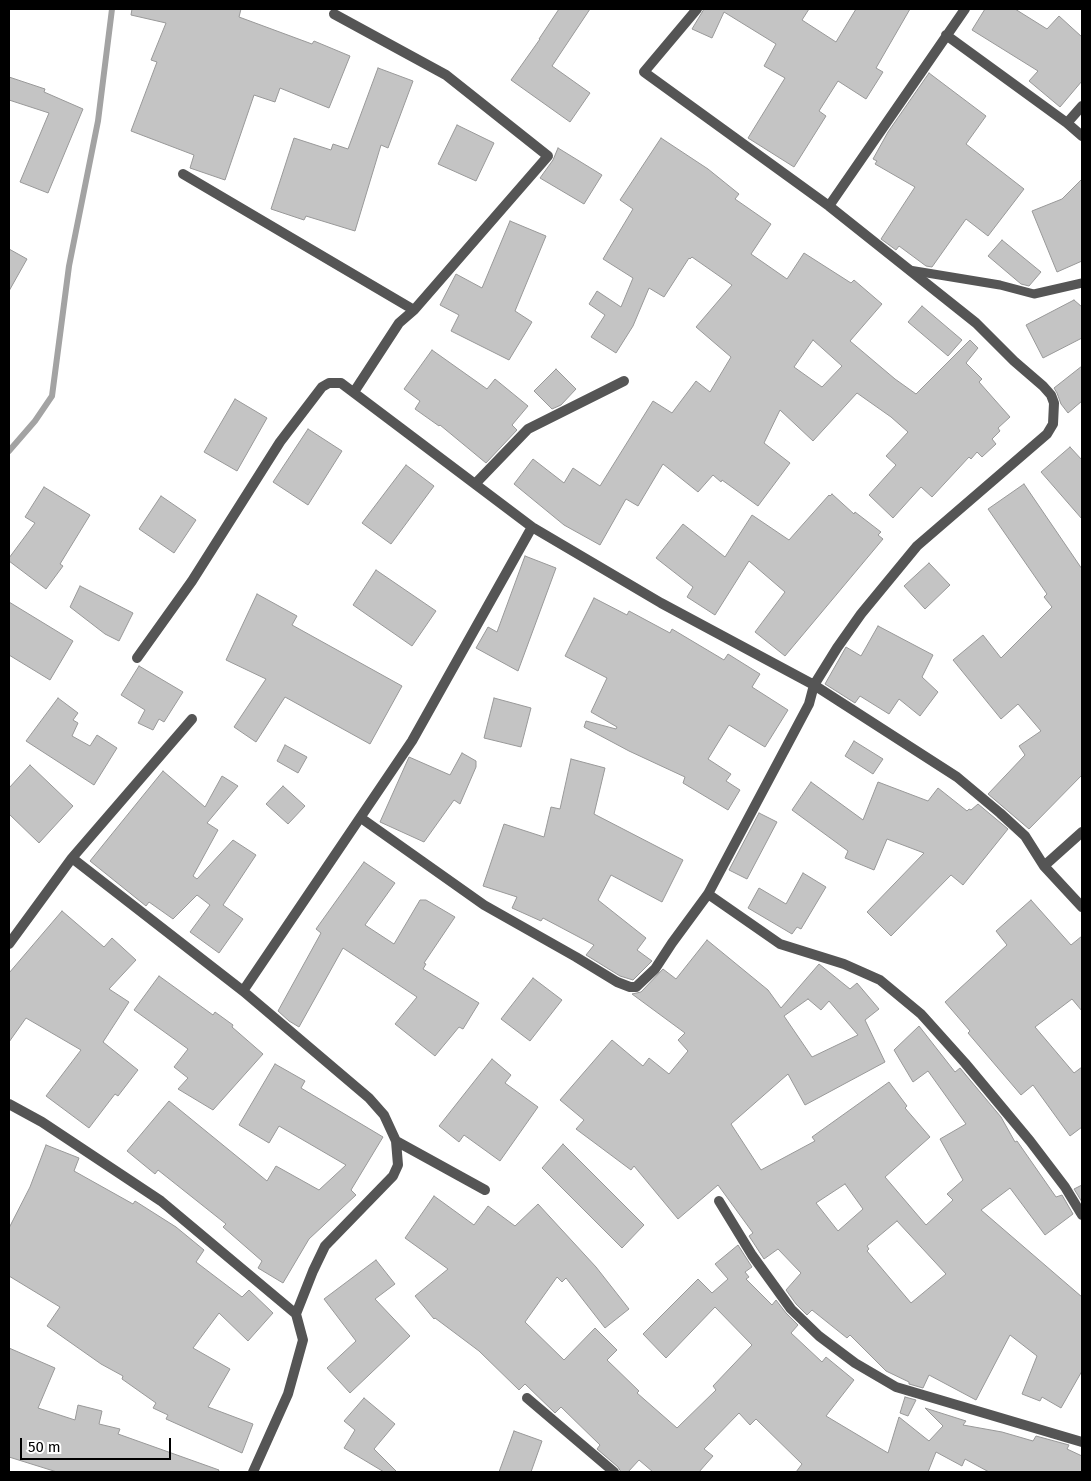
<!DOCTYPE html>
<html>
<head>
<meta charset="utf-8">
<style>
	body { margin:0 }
	#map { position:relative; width:1091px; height:1481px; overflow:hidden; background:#fff; font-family:"Fira Sans",sans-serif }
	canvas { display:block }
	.frame { position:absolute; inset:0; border:10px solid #000; pointer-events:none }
	.scale { position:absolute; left:20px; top:1438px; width:151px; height:22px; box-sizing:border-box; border:2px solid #000; border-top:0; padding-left:6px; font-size:15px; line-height:18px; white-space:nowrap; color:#000; -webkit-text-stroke:4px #fff; paint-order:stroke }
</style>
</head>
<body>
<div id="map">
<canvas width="1091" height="1481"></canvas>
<div class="frame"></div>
<div class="scale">50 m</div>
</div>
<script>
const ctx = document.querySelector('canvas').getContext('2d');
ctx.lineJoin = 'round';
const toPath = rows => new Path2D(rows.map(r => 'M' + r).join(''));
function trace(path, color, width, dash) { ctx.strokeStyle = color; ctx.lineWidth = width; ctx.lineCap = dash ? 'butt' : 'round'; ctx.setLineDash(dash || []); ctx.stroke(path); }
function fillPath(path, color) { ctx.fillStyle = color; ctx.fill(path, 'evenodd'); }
const stream = toPath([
	[9,451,35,421,52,396,69,266,98,121,112,9]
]);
const building = toPath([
	[132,9,241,9,239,17,312,44,314,41,350,56,329,108,280,88,275,102,254,95,225,180,190,168,194,155,131,131,157,62,151,60,166,23,131,15,132,9],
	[559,9,590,9,552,66,590,93,570,122,511,80,540,39,539,39,559,9],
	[704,9,809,9,802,20,836,42,856,9,910,9,876,68,883,72,866,99,838,81,819,111,826,116,794,167,748,138,785,78,764,66,776,44,724,12,712,38,692,29,704,9],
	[985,9,1015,9,1047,29,1059,16,1082,37,1082,81,1060,107,1029,81,1038,71,972,30,985,9],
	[378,68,413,81,388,148,381,145,355,231,306,216,304,220,271,209,294,138,331,150,333,144,348,149,378,68],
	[929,73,986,116,966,144,1024,189,988,236,966,219,932,267,926,266,899,246,896,250,881,239,915,187,875,164,877,161,873,159,888,132,929,73],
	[9,77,45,89,44,92,83,109,48,193,20,182,49,113,9,100,9,77],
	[457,125,494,143,476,181,438,164,457,125],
	[661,138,708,169,739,194,735,199,771,224,751,254,787,279,804,253,851,283,854,280,882,304,850,341,895,379,916,394,970,340,978,348,966,363,982,379,979,382,1010,417,998,428,1000,431,992,439,996,444,982,457,977,452,971,459,969,457,932,497,921,487,893,518,869,495,896,465,886,456,908,432,891,417,857,393,813,441,780,410,764,443,790,463,758,506,722,480,721,482,713,475,698,492,663,464,638,506,626,499,600,545,564,525,514,484,533,459,564,483,573,468,600,486,653,401,672,413,696,381,710,392,731,357,696,327,732,285,692,257,690,259,689,258,664,297,649,288,633,326,616,353,591,337,605,315,589,304,597,291,621,307,633,278,603,259,633,209,620,200,661,138],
	[813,340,842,366,822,387,794,367,813,340],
	[558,148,602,175,584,204,540,178,553,160,558,148],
	[1082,179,1082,261,1057,272,1032,211,1062,199,1082,179],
	[510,221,546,236,515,311,532,322,509,360,451,331,459,315,440,305,456,274,482,288,510,221],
	[1002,240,1041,272,1029,286,1021,284,988,256,1002,240],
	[9,249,27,259,9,291,9,249],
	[1074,300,1082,307,1082,338,1043,358,1026,325,1074,300],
	[922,306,962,340,948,356,908,322,922,306],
	[432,350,487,389,495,379,528,406,512,425,517,430,486,463,440,425,439,426,415,409,420,401,404,389,432,350],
	[1082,366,1082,401,1068,413,1061,404,1057,393,1054,388,1082,366],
	[556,369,576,389,561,405,552,409,534,391,556,369],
	[235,399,267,418,237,471,204,452,235,399],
	[308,429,342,451,308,505,273,482,308,429],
	[1070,447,1082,460,1082,519,1041,472,1070,447],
	[406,465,434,486,391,544,362,523,406,465],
	[1024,484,1082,569,1082,775,1029,829,988,794,1025,755,1019,746,1041,731,1018,704,1001,719,953,660,983,635,1001,658,1052,607,1044,597,1047,594,988,509,1024,484],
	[44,487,90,515,60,564,63,566,46,589,9,561,9,558,35,523,25,517,44,487],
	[832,494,854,514,855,512,881,532,878,535,883,539,785,656,755,632,785,592,749,561,715,615,687,597,693,587,656,558,683,524,725,557,752,515,789,540,829,495,830,496,832,494],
	[161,496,196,520,174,553,139,529,161,496],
	[525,556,556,568,518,671,476,648,488,627,497,632,525,556],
	[929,563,950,585,925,609,904,586,929,563],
	[376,570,436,611,412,646,353,605,376,570],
	[80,586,133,613,119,641,105,634,70,607,80,586],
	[257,594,297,616,292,625,402,686,370,744,285,697,256,742,234,727,266,679,226,660,257,594],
	[594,598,627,615,629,611,670,633,672,629,724,660,728,654,760,674,752,687,788,710,765,747,729,725,708,759,731,774,726,781,740,790,728,810,683,783,685,777,629,751,584,727,586,721,616,729,617,727,591,712,607,678,565,656,594,598],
	[9,602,73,641,50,680,9,655,9,602],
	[878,626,933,655,922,677,938,692,920,716,899,699,889,714,860,696,855,703,825,684,846,647,861,656,878,626],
	[139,666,183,692,164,722,159,719,153,730,138,723,145,710,121,695,139,666],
	[58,698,78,713,73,720,78,723,72,736,90,746,97,735,117,748,94,785,26,741,58,698],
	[494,698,531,708,521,747,484,738,494,698],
	[854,741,883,759,873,774,845,756,854,741],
	[285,745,307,757,298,773,277,761,285,745],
	[462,753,476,761,476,767,460,804,454,800,424,842,380,822,409,757,450,775,462,753],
	[571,759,605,768,594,814,683,860,662,902,611,875,598,900,646,938,637,950,652,961,633,980,620,976,586,955,594,945,543,918,541,921,512,908,517,897,483,886,504,824,544,837,551,807,560,809,571,759],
	[30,765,73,806,39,843,9,814,9,788,30,765],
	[163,771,205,807,222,776,238,786,207,823,218,830,193,876,197,879,233,840,256,855,223,905,243,919,219,953,190,932,210,905,197,895,173,919,149,902,146,906,90,861,163,771],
	[811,782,863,820,878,782,928,801,938,788,967,811,969,809,971,810,978,804,1008,829,963,885,951,875,891,936,867,912,924,853,887,839,874,870,845,858,848,851,792,810,811,782],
	[283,786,305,806,288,824,266,804,283,786],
	[759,813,777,822,747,879,729,870,759,813],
	[364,862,395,883,365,925,394,944,420,900,426,900,455,917,424,963,426,964,423,969,479,1003,463,1029,459,1027,435,1056,395,1024,417,997,343,948,299,1027,289,1021,278,1011,321,933,316,929,364,862],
	[803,873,826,887,801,929,797,927,792,934,748,908,759,888,786,904,803,873],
	[1031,900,1071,945,1082,936,1082,1011,1072,999,1035,1027,1074,1073,1082,1067,1082,1127,1070,1136,1033,1085,1021,1095,968,1033,970,1031,945,1002,1007,945,996,931,1031,900],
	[62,911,104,947,112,938,136,960,109,989,129,1002,103,1042,138,1070,118,1096,115,1094,89,1128,46,1096,81,1050,26,1018,9,1042,9,973,62,911],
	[707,940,768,990,781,1008,819,964,850,989,857,983,879,1009,865,1020,885,1062,805,1105,788,1074,731,1124,761,1170,815,1141,812,1137,889,1082,907,1106,905,1108,930,1137,885,1177,926,1225,953,1200,947,1194,963,1180,940,1139,966,1124,928,1071,913,1082,894,1050,919,1026,955,1072,960,1068,1001,1117,1015,1142,1017,1141,1056,1197,1062,1195,1073,1214,1045,1235,1010,1188,981,1210,1082,1297,1082,1371,1061,1408,1042,1397,1040,1401,1022,1394,1037,1356,1010,1335,976,1400,929,1375,923,1388,909,1384,909,1382,886,1371,850,1335,847,1338,812,1310,807,1315,796,1304,786,1290,801,1273,778,1249,764,1259,749,1236,753,1233,718,1185,678,1219,634,1166,631,1170,576,1129,584,1120,560,1100,612,1040,643,1066,649,1058,669,1074,688,1051,678,1040,685,1033,632,994,641,992,663,969,676,979,707,940],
	[808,999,821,1010,829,1001,858,1035,812,1057,784,1016,808,999],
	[845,1184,863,1209,838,1231,816,1203,845,1184],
	[897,1221,946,1274,911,1303,867,1251,869,1249,867,1246,897,1221],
	[159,976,213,1015,215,1012,233,1025,232,1027,263,1054,213,1110,178,1089,188,1078,174,1067,188,1049,134,1010,159,976],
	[533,978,562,1000,530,1041,501,1019,533,978],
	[492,1059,511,1075,505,1083,538,1107,500,1161,464,1135,459,1142,439,1126,492,1059],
	[275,1064,305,1081,301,1088,383,1137,351,1190,356,1195,309,1239,283,1283,258,1268,262,1261,223,1227,226,1224,158,1170,155,1174,127,1151,169,1101,267,1181,276,1166,319,1190,346,1165,279,1126,269,1143,239,1125,275,1064],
	[563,1144,644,1225,622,1248,542,1168,563,1144],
	[46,1145,79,1158,74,1171,133,1204,135,1201,176,1227,204,1250,196,1262,242,1297,249,1290,273,1313,248,1341,219,1313,193,1348,230,1369,208,1407,253,1424,242,1453,166,1419,168,1415,153,1408,156,1403,122,1379,123,1376,101,1364,47,1326,60,1307,9,1276,9,1228,30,1187,46,1145],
	[1082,1185,1082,1202,1074,1189,1082,1185],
	[434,1196,474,1225,488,1206,515,1226,538,1204,596,1267,629,1309,605,1328,566,1278,562,1282,557,1277,525,1322,564,1360,595,1328,617,1350,607,1360,639,1391,637,1393,677,1428,716,1390,713,1386,752,1345,715,1307,666,1358,643,1334,698,1279,712,1293,728,1279,715,1264,738,1245,752,1267,745,1272,749,1277,746,1279,772,1305,776,1300,786,1313,798,1325,791,1333,822,1362,826,1357,854,1380,826,1416,888,1453,899,1417,929,1441,943,1426,925,1408,966,1421,963,1425,1002,1432,1033,1441,1036,1436,1069,1445,1067,1449,1082,1456,1082,1472,989,1472,965,1459,962,1466,936,1452,928,1472,796,1472,802,1464,756,1419,750,1425,739,1413,704,1449,713,1456,699,1472,653,1472,639,1460,628,1472,621,1472,618,1467,597,1449,600,1445,561,1407,555,1413,525,1384,519,1390,479,1351,435,1318,434,1319,415,1296,448,1269,405,1238,434,1196],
	[376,1260,395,1284,375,1299,410,1336,350,1393,327,1368,356,1341,324,1299,376,1260],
	[9,1348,55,1368,38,1408,75,1420,78,1405,102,1411,99,1424,120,1429,118,1434,219,1470,218,1472,57,1472,9,1457,9,1348],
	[905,1397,916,1400,908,1416,900,1413,905,1397],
	[364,1398,395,1424,374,1449,397,1472,384,1472,344,1448,355,1430,344,1421,364,1398],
	[514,1431,542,1441,531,1472,499,1472,514,1431]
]);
const lane = toPath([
	[909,270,1000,285,1034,294,1082,283]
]);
const street = toPath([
	[334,14,446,75,548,156,414,310,399,323,354,392],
	[946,35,1067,123,1082,136],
	[1067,123,1082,106],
	[183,174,414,310],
	[829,206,965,9],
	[475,484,528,429,624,381],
	[137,658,192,581,280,442,322,387,329,383,341,383,532,527,661,603,814,685,957,777,1000,813,1025,836,1044,866,1082,907],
	[361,818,484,905,576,957,617,982,630,987,636,987,655,969,672,943,708,894,809,704,814,685,837,648,861,614,917,546,1047,434,1053,424,1054,403,1051,395,1043,386,1014,361,976,323,829,206,644,72,697,9],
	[72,858,243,991,369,1098,384,1115,396,1141,398,1165,393,1176,325,1246,313,1271,296,1314,303,1340,288,1394,253,1472],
	[1044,866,1082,832],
	[708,894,780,944,844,964,880,980,921,1014,965,1063,1030,1141,1065,1187,1082,1215],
	[9,944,72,858,192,719],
	[243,991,412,741,532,527],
	[9,1104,42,1122,161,1201,296,1314],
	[396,1141,485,1190],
	[719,1201,752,1255,791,1309,819,1336,855,1363,896,1387,1082,1442],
	[527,1398,614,1472]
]);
trace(stream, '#a3a3a3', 6);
fillPath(building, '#c4c4c4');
trace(building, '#999', 1);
trace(lane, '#555', 9);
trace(street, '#555', 10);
</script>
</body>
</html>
